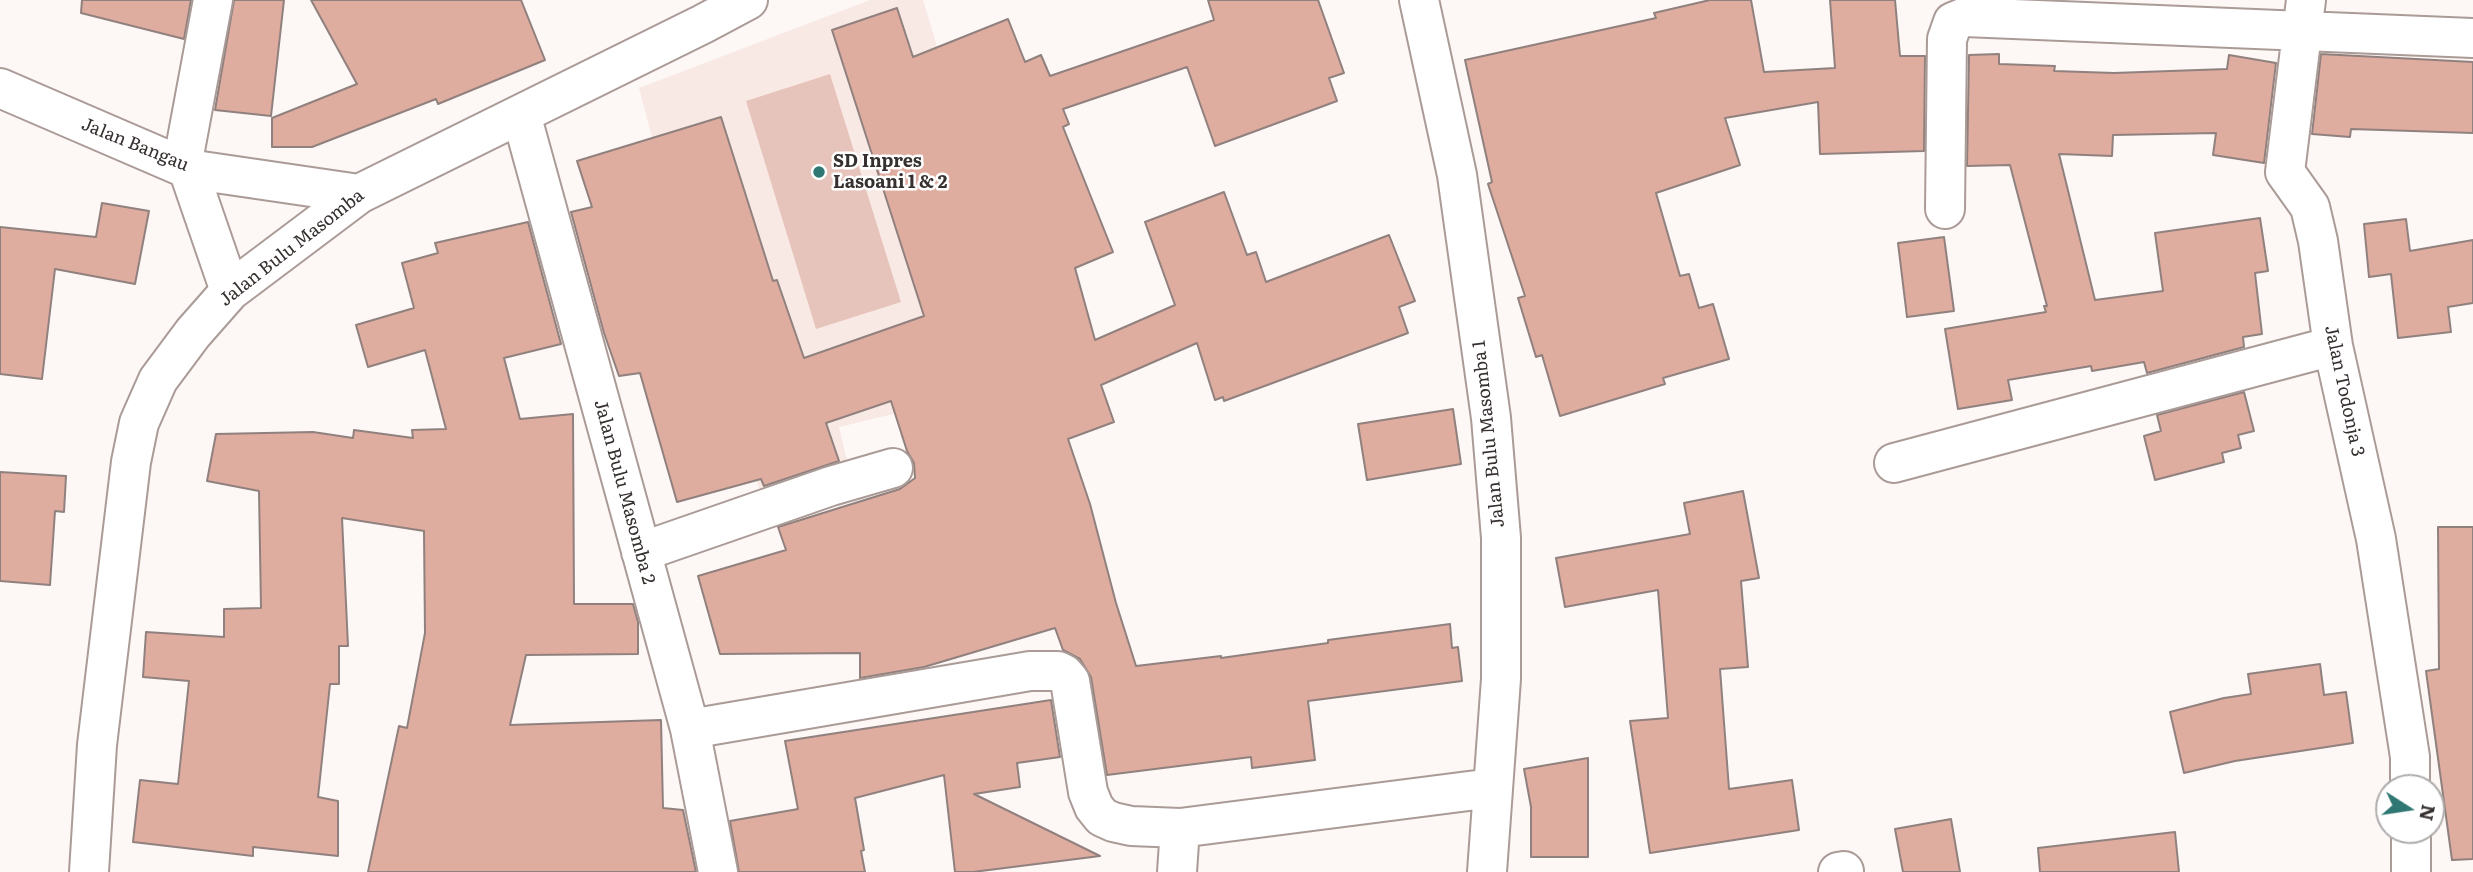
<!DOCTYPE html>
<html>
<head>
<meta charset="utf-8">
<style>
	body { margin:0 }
	#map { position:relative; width:2473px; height:872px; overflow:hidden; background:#fdf7f5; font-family:Literata,serif }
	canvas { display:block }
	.north { position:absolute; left:2375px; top:774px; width:70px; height:70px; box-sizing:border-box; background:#fff; border:2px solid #afacac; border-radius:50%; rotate:102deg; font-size:19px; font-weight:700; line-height:28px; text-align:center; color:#36302f }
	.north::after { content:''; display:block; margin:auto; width:24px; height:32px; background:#2f7772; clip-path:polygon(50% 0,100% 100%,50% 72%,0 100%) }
</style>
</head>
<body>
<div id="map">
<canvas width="2473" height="872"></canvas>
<div class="north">N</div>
</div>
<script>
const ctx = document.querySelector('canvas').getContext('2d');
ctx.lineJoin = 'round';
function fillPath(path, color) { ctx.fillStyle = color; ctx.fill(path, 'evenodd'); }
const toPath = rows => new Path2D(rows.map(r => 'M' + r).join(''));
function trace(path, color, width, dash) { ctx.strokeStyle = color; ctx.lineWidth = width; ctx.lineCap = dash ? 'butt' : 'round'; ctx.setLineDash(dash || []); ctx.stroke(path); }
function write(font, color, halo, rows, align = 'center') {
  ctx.font = font + ' Literata,serif'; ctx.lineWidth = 5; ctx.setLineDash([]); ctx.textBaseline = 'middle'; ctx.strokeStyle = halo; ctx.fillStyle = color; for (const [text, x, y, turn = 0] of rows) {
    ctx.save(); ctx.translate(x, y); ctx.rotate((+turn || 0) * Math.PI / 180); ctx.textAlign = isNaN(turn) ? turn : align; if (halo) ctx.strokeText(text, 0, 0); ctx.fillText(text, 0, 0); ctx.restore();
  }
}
const built = toPath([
	[870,0,923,0,1034,367,931,405,839,427,850,473,764,502,711,359,639,88]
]);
const green = toPath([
	[830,74,901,302,816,329,746,101]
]);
const building = toPath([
	[82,0,191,0,184,39,81,13,82,0],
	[234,0,284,0,271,116,215,110,234,0],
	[311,0,521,0,545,60,438,104,436,99,312,147,272,147,272,118,357,84,311,0],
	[1208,0,1318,0,1344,73,1329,78,1337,101,1215,146,1187,67,1063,109,1069,124,1063,127,1113,252,1075,268,1095,340,1175,305,1145,222,1224,192,1247,255,1256,252,1266,282,1389,235,1415,301,1399,307,1408,333,1224,401,1223,397,1215,400,1197,343,1101,385,1114,422,1068,439,1090,504,1116,603,1136,666,1221,656,1221,658,1328,643,1328,640,1450,624,1452,648,1458,647,1462,681,1308,701,1315,760,1252,768,1251,757,1107,775,1091,677,1080,659,1063,650,1055,628,924,667,860,678,860,653,720,654,698,576,786,550,778,527,900,489,915,478,914,463,907,451,891,401,826,423,839,461,764,486,761,479,677,502,640,373,619,376,604,333,571,212,592,207,577,161,721,117,773,281,777,280,804,358,924,316,832,30,897,8,913,57,1008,19,1025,62,1041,55,1050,76,1214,20,1208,0],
	[1710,0,1751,0,1764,72,1835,68,1830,0,1895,0,1900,56,1925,56,1924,151,1820,154,1818,102,1725,118,1740,165,1656,193,1680,276,1689,274,1699,308,1713,304,1729,359,1663,378,1665,384,1560,416,1542,355,1536,357,1518,298,1525,296,1488,184,1492,182,1465,60,1656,18,1654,13,1710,0],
	[1999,54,1999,64,2055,66,2054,71,2114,73,2227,69,2229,55,2276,63,2264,163,2213,155,2216,133,2113,135,2112,156,2059,154,2095,300,2163,291,2155,233,2260,218,2268,271,2255,273,2262,334,2243,337,2244,347,2147,373,2144,362,2092,371,2091,366,2008,380,2012,400,1958,409,1945,329,2046,312,2044,306,2047,306,2010,165,1967,166,1969,55,1999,54],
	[2321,54,2473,62,2473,133,2351,129,2350,137,2312,134,2321,54],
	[102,203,149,211,135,284,55,269,42,379,0,374,0,227,96,237,102,203],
	[2406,219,2410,251,2473,240,2473,303,2448,307,2451,332,2398,338,2391,274,2369,277,2364,224,2406,219],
	[528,222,561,344,504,358,520,419,573,414,574,604,633,604,638,622,638,654,526,655,510,725,661,720,663,808,683,810,696,872,368,872,399,726,407,728,425,633,424,531,342,518,348,646,339,646,339,684,330,684,318,797,338,801,338,856,253,847,253,856,133,842,140,780,178,784,189,681,143,677,146,632,224,637,224,609,261,608,259,491,207,481,216,434,313,432,353,438,354,430,413,438,412,430,446,429,425,350,368,367,356,325,414,308,402,263,438,253,435,243,528,222],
	[1944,237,1954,311,1907,317,1898,243,1944,237],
	[2244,392,2254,431,2238,435,2241,448,2222,453,2224,462,2155,480,2144,436,2161,431,2157,415,2244,392],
	[1453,409,1461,464,1367,480,1358,424,1453,409],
	[0,472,66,476,64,512,55,511,50,585,0,581,0,472],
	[1743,491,1759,578,1741,581,1748,667,1720,669,1729,789,1792,780,1799,830,1650,853,1630,721,1668,718,1658,590,1565,607,1556,558,1690,534,1684,503,1743,491],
	[2438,527,2473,527,2473,859,2452,860,2426,671,2439,669,2438,527],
	[2320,664,2324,695,2346,692,2353,743,2235,761,2184,773,2170,712,2224,698,2251,694,2248,674,2320,664],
	[1051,700,1060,757,1017,763,1020,787,974,794,1100,856,973,872,955,872,944,775,855,798,864,850,861,851,865,872,739,872,730,821,798,809,785,741,1051,700],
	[1588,758,1588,857,1531,857,1531,807,1524,769,1588,758],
	[1951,819,1960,872,1903,872,1895,829,1951,819],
	[2175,832,2179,872,2040,872,2038,848,2175,832]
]);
const minor = toPath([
	[1419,0,1457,175,1491,418,1501,538,1501,679,1487,872],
	[2306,0,2285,172,2310,207,2318,241,2333,346,2376,539,2410,757,2410,788],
	[0,88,188,169,359,194],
	[521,114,690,729,718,872],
	[182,166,213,0],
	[188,169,230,291],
	[1945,209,1947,39,1953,22,1965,17,2473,38],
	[1894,463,2333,346],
	[641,552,831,486,893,468],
	[690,729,1030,671,1058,671,1064,674,1070,681,1088,792,1094,807,1102,817,1113,822,1131,826,1180,828],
	[2411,830,2411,872],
	[89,872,97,745,131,462,139,423,158,380,193,333,230,291,359,194,703,24,748,0],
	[1177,872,1180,828,1492,788],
	[1838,872,1844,871]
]);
const markers = [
	[819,172,7,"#2f7772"]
];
const streetNames = [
	["Jalan Bangau",135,145,22],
	["Jalan Bulu Masomba",292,248,-38],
	["Jalan Todonja 3",2344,391,78],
	["Jalan Bulu Masomba 1",1489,434,-96],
	["Jalan Bulu Masomba 2",624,492,75]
];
const poiNames = [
	["SD Inpres",833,162],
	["Lasoani 1 & 2",833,183]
];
fillPath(built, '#f8e9e5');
fillPath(green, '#e7c4bb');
fillPath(building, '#dfaca0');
trace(building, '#90817e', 2);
trace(minor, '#aa9b97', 42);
trace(minor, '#fff', 38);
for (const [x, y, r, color] of markers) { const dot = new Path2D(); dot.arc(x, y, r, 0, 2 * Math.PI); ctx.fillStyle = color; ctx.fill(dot); trace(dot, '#fff', 2.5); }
write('18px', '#36302f', '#fff', streetNames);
write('bold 18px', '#36302f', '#fff', poiNames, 'left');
</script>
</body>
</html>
